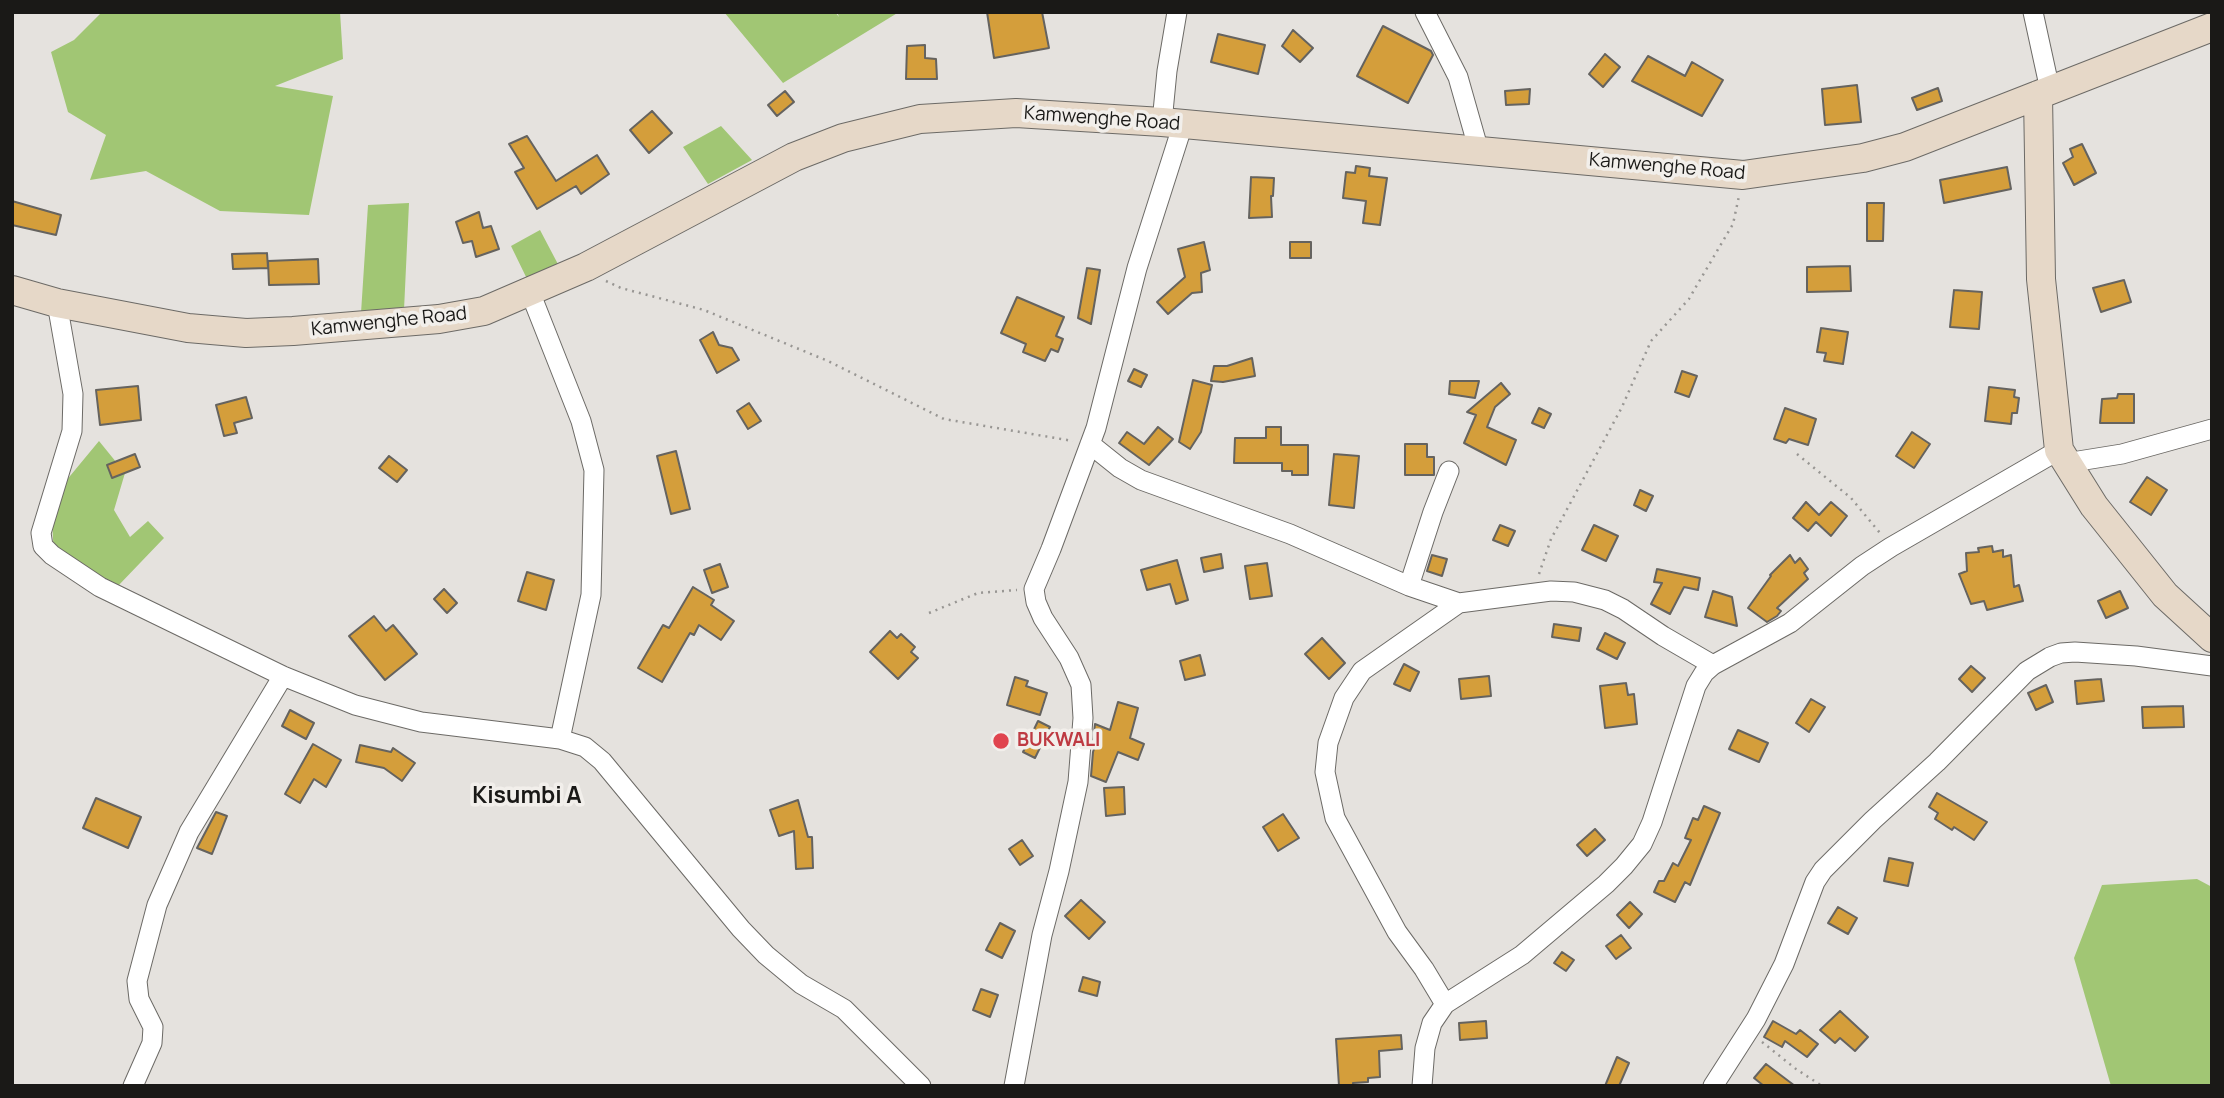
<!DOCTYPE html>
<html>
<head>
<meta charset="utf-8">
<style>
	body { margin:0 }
	#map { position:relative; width:2224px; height:1098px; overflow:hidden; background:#e5e2de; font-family:Manrope,sans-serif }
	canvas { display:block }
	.frame { position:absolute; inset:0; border:14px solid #1a1917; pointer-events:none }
</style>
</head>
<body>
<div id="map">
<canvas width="2224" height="1098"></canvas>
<div class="frame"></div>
</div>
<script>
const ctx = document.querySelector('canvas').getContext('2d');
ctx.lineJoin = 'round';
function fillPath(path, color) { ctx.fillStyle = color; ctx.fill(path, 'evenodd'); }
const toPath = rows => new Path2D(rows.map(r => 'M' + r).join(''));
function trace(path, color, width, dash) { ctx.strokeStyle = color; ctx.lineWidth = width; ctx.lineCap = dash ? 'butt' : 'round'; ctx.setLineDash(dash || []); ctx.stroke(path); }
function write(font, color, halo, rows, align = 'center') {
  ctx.font = font + ' Manrope,sans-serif'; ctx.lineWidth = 7; ctx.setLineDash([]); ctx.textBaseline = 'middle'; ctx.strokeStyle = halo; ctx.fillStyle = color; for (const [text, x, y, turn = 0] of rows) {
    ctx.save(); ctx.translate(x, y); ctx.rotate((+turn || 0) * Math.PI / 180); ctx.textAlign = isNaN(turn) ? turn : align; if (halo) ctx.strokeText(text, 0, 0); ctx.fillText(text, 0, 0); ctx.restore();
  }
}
const green = toPath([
	[102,12,340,12,343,59,275,86,333,96,309,215,220,211,146,171,90,180,106,135,68,112,51,52,74,40],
	[724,12,835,12,839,17,837,12,899,12,783,83],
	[721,126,752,160,708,184,683,147],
	[409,203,404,310,361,313,368,205],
	[540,230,560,268,529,283,511,246],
	[99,441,125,473,114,510,130,537,148,521,164,538,117,587,54,558,51,499],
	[2197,879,2212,887,2212,1086,2111,1086,2074,958,2102,885]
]);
const building = toPath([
	[987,12,1042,12,1049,48,994,58,987,12],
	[1383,26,1431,51,1433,55,1408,103,1357,76,1383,26],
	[1293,30,1313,48,1300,62,1282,46,1293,30],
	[1218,34,1265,45,1258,74,1211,62,1218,34],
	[925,45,925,58,936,59,937,79,906,79,907,46,925,45],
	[1605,54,1620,67,1603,87,1589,74,1605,54],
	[1648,56,1685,76,1692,62,1723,80,1702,116,1632,81,1648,56],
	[1857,85,1861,122,1825,125,1822,89,1857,85],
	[1938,88,1942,101,1917,110,1912,98,1938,88],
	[1530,89,1529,104,1506,105,1505,91,1530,89],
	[785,91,794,102,777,116,768,105,785,91],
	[652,111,672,133,649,153,630,130,652,111],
	[527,136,556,181,597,155,609,174,581,194,576,186,537,209,515,172,524,168,509,144,527,136],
	[2082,144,2096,173,2074,185,2063,163,2073,157,2070,149,2082,144],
	[1356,166,1370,168,1369,176,1387,178,1380,225,1363,223,1366,201,1343,198,1346,172,1355,173,1356,166],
	[2007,167,2011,189,1944,203,1940,180,2007,167],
	[1251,177,1274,178,1273,196,1271,196,1272,217,1249,218,1251,177],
	[12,201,61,215,56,235,12,225,12,201],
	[1867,203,1884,203,1883,241,1867,241,1867,203],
	[479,212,483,228,491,226,499,249,476,257,472,241,463,243,456,222,479,212],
	[1204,242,1210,270,1201,273,1202,292,1192,293,1168,314,1157,302,1185,277,1178,249,1204,242],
	[1290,242,1311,242,1311,258,1290,258,1290,242],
	[267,253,268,268,233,269,232,254,267,253],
	[318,259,319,284,269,285,268,261,318,259],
	[1850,266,1851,291,1807,292,1807,267,1850,266],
	[1087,268,1100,270,1091,324,1078,318,1087,268],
	[2124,280,2131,302,2101,312,2093,288,2124,280],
	[1954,290,1982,292,1979,329,1950,327,1954,290],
	[1017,297,1064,317,1056,336,1063,339,1058,352,1051,349,1045,361,1023,352,1026,344,1001,333,1017,297],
	[1821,328,1848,332,1843,364,1824,361,1826,353,1817,352,1821,328],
	[713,332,719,345,732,348,739,360,717,373,700,340,713,332],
	[1252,358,1255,376,1223,382,1211,381,1214,366,1227,366,1252,358],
	[1134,369,1147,375,1141,387,1128,381,1134,369],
	[1682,371,1697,376,1689,397,1675,392,1682,371],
	[1193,380,1212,385,1201,432,1190,449,1179,442,1193,380],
	[1450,381,1479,381,1475,398,1449,394,1450,381],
	[1501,383,1510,394,1495,407,1487,427,1516,440,1506,465,1464,443,1476,415,1467,412,1501,383],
	[138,386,141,420,100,425,96,390,138,386],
	[1989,387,2015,390,2014,397,2019,398,2017,413,2012,413,2011,424,1985,421,1989,387],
	[2118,394,2134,394,2134,423,2100,423,2102,399,2117,398,2118,394],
	[246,397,252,418,234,423,237,433,224,436,216,405,246,397],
	[749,403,761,421,748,429,737,411,749,403],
	[1539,408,1551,414,1544,428,1532,423,1539,408],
	[1785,408,1816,419,1808,445,1789,439,1786,443,1774,439,1785,408],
	[1158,427,1173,439,1149,465,1119,443,1127,432,1144,444,1158,427],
	[1266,427,1281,427,1281,445,1308,445,1308,475,1292,475,1292,471,1282,471,1282,463,1234,463,1235,438,1266,438,1266,427],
	[1912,432,1930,444,1914,468,1896,456,1912,432],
	[1405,444,1427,444,1427,457,1434,457,1434,475,1405,475,1405,444],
	[676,451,690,509,671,514,657,456,676,451],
	[135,454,140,467,112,478,107,465,135,454],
	[1334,454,1359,456,1354,508,1329,505,1334,454],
	[389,456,407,470,397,482,379,468,389,456],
	[2147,477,2167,490,2151,515,2130,502,2147,477],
	[1640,490,1653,496,1646,511,1634,505,1640,490],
	[1806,502,1819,515,1831,502,1847,516,1831,536,1816,522,1808,531,1793,518,1806,502],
	[1500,525,1515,531,1508,546,1493,540,1500,525],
	[1594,525,1618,536,1606,561,1582,550,1594,525],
	[1992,546,1993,552,2003,550,2003,557,2011,555,2014,587,2019,585,2023,601,1987,610,1984,601,1971,604,1959,574,1967,571,1966,553,1979,552,1978,548,1992,546],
	[1221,554,1223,568,1204,572,1201,558,1221,554],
	[1432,555,1447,559,1442,576,1427,571,1432,555],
	[1790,555,1795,563,1800,558,1808,569,1804,573,1808,579,1777,608,1781,611,1777,616,1767,622,1748,608,1771,576,1770,575,1790,555],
	[1177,560,1188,600,1176,604,1170,584,1147,590,1141,570,1177,560],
	[1267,563,1272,596,1250,599,1245,566,1267,563],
	[720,564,728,587,712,593,704,570,720,564],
	[1657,569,1700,578,1698,590,1684,587,1670,614,1651,604,1662,583,1654,582,1657,569],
	[527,572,554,580,546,610,518,601,527,572],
	[693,587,714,600,711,605,734,621,721,640,699,625,694,635,690,633,662,682,638,668,663,625,669,628,693,587],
	[444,589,457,603,447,613,434,599,444,589],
	[1713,591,1732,597,1737,626,1705,617,1713,591],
	[2120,591,2128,608,2106,618,2098,601,2120,591],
	[374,616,386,631,393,625,417,654,385,680,349,636,374,616],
	[1554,624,1581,628,1579,641,1552,637,1554,624],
	[890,631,897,638,901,634,915,647,911,652,918,658,898,679,870,652,890,631],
	[1605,633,1625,643,1617,659,1597,649,1605,633],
	[1322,638,1345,663,1329,679,1305,654,1322,638],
	[1200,655,1205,675,1185,680,1180,661,1200,655],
	[1404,664,1419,672,1410,691,1394,684,1404,664],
	[1971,666,1985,678,1972,692,1959,679,1971,666],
	[1489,676,1491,696,1461,699,1459,679,1489,676],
	[1015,677,1028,681,1026,686,1047,693,1040,715,1007,705,1015,677],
	[2101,679,2104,701,2077,704,2075,681,2101,679],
	[1626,683,1628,695,1634,694,1637,724,1605,728,1600,686,1626,683],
	[2046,685,2053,702,2036,710,2028,693,2046,685],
	[1811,699,1825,707,1809,732,1796,723,1811,699],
	[1118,702,1138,708,1130,738,1144,744,1138,760,1118,752,1106,782,1091,776,1093,752,1096,743,1093,742,1095,724,1110,730,1118,702],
	[2183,706,2184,727,2143,728,2142,707,2183,706],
	[290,710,314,723,306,739,282,726,290,710],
	[1038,721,1050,727,1035,758,1023,752,1038,721],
	[1738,730,1768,743,1759,762,1729,749,1738,730],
	[313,744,341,760,326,787,314,779,300,803,285,794,313,744],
	[360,745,391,752,393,748,415,763,402,781,384,768,356,762,360,745],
	[1124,787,1125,814,1106,816,1104,788,1124,787],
	[1937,793,1987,822,1974,840,1954,827,1952,830,1935,819,1938,813,1929,807,1937,793],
	[96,798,141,817,128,848,83,828,96,798],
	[798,800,808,837,812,837,813,868,796,869,794,831,779,836,770,810,798,800],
	[1704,806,1720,813,1690,885,1685,882,1675,902,1654,892,1659,881,1664,881,1673,863,1678,866,1691,840,1685,838,1693,818,1698,820,1704,806],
	[216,812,227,816,212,854,197,848,216,812],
	[1283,814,1299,838,1278,851,1263,827,1283,814],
	[1595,829,1605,840,1587,856,1577,845,1595,829],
	[1022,840,1033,856,1020,865,1009,849,1022,840],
	[1889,858,1913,863,1908,886,1884,881,1889,858],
	[1081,900,1105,922,1089,939,1065,916,1081,900],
	[1630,902,1642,914,1629,928,1617,915,1630,902],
	[1838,907,1857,918,1848,934,1828,923,1838,907],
	[1000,923,1015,931,1002,958,986,950,1000,923],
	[1621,935,1631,948,1616,959,1606,946,1621,935],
	[1562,952,1574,960,1566,971,1554,963,1562,952],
	[1083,977,1100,982,1097,996,1079,991,1083,977],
	[981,989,998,995,990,1017,973,1010,981,989],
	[1840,1011,1868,1037,1855,1051,1840,1038,1835,1043,1820,1030,1840,1011],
	[1486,1021,1487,1038,1460,1040,1459,1023,1486,1021],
	[1773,1021,1796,1034,1800,1030,1818,1044,1807,1057,1785,1041,1782,1047,1764,1037,1773,1021],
	[1401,1035,1402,1049,1379,1051,1380,1077,1368,1078,1368,1082,1353,1083,1353,1086,1339,1086,1336,1039,1401,1035],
	[1617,1057,1629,1063,1619,1086,1605,1086,1617,1057],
	[1766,1064,1795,1086,1764,1086,1754,1078,1766,1064]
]);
const path = toPath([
	[606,281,621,288,704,310,828,361,944,419,1073,441],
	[1797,454,1851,498,1880,533],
	[1539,574,1551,539,1622,407,1651,341,1689,299,1697,285,1733,224,1739,196],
	[929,613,978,593,1017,590],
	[1762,1042,1796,1069,1822,1086]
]);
const street = toPath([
	[1425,12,1458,77,1479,151],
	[2033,12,2050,90],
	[1162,122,1167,71,1177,12],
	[530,292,581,421,594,470,591,595,560,739],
	[57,303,73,394,72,431,41,533,43,546,52,555,100,587,283,676,355,705,421,722,560,739,585,747,602,761,741,929,766,955,801,984,844,1009,921,1086],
	[1090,444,1120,468,1141,480,1290,534,1409,586,1459,603],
	[2066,463,2122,454,2212,429],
	[1409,586,1433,512,1449,471],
	[1445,1004,1424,969,1397,932,1335,818,1325,772,1328,743,1344,698,1362,671,1459,603,1551,591,1574,592,1605,600,1623,609,1663,636,1713,665],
	[133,1086,152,1043,153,1027,139,999,137,981,157,905,189,832,283,676],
	[1014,1086,1042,935,1059,871,1078,782,1083,718,1081,685,1069,658,1043,618,1036,602,1034,589,1051,549,1096,428,1137,268,1183,124],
	[1422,1086,1425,1048,1432,1023,1445,1004,1522,955,1606,884,1624,866,1642,844,1652,822,1696,686,1704,673,1713,665,1790,623,1862,566,1891,547,2059,450],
	[1713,1086,1756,1019,1784,964,1815,882,1823,870,1873,820,1937,762,2027,671,2050,657,2061,653,2075,652,2136,656,2212,666]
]);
const secondary = toPath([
	[2038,95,2041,279,2059,450,2094,506,2165,595,2212,638],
	[12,290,57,303,188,328,246,333,293,331,439,319,484,311,586,267,794,157,843,138,920,119,1016,113,1162,122,1743,175,1863,158,1905,147,2212,27]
]);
const markers = [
	[1001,741,9,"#e0444e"]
];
const streetNames = [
	["Kamwenghe Road",1102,119,4],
	["Kamwenghe Road",1667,167,5],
	["Kamwenghe Road",389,322,-6]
];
const healthNames = [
	["BUKWALI",1017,741]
];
const quarterNames = [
	["Kisumbi A",527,797]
];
fillPath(green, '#a1c674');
fillPath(building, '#d49e3b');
trace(building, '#65635f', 2);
trace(street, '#6c6a66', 21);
trace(secondary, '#6c6a66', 30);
trace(path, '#989693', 2.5, [2, 5]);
trace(street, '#fff', 19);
trace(secondary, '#e6d8c8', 28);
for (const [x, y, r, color] of markers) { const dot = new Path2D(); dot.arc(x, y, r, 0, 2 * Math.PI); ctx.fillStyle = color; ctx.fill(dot); trace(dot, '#f2efeb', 2.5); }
write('19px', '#1a1917', '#f2efeb', streetNames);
write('bold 19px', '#be3a42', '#f2efeb', healthNames, 'left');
write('bold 23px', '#1a1917', '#f2efeb', quarterNames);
</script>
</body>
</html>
